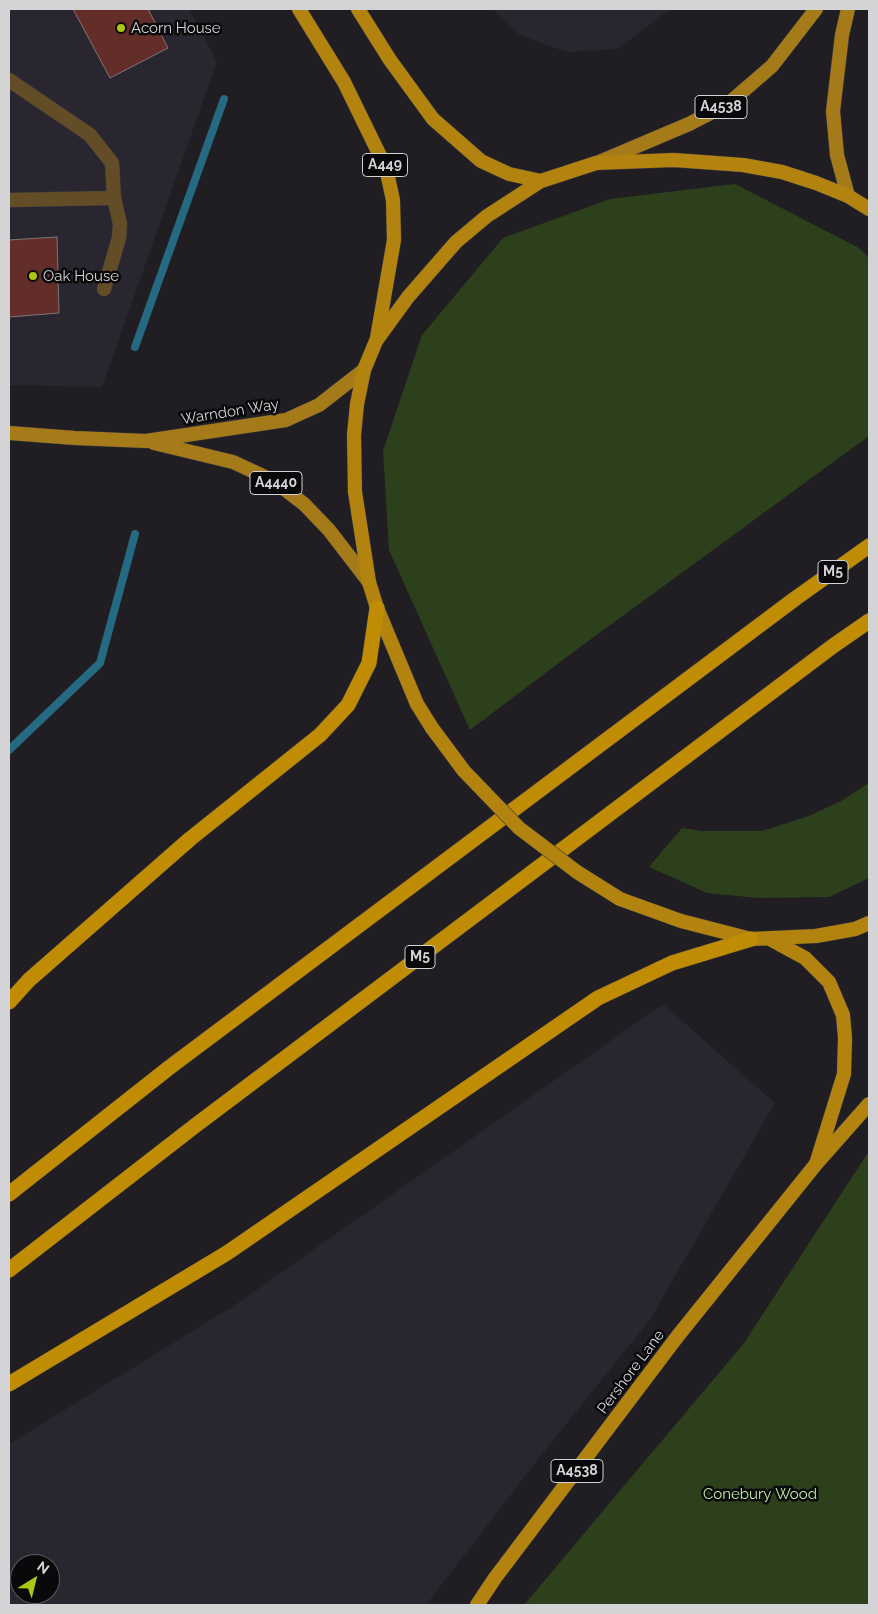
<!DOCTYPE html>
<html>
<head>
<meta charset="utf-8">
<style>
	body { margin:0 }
	#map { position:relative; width:878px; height:1614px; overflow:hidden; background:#201e22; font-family:Raleway,sans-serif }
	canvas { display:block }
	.frame { position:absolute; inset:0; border:10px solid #d4d3d6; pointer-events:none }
	.north { position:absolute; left:10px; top:1554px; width:50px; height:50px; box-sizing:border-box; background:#09080a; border:1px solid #5a595c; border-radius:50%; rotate:36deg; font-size:14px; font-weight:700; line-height:20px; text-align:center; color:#d4d3d6 }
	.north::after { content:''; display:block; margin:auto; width:18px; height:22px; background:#acc613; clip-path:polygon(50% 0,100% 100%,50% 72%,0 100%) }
</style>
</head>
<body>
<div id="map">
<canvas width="878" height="1614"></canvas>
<div class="frame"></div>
<div class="north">N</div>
</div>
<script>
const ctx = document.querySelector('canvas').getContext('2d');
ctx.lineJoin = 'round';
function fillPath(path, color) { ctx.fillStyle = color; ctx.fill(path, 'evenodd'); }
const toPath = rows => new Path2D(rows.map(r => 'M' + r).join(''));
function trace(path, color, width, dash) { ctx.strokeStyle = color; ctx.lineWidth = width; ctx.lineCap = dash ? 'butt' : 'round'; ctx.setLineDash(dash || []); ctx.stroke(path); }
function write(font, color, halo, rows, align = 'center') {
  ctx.font = font + ' Raleway,sans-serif'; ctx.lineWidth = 5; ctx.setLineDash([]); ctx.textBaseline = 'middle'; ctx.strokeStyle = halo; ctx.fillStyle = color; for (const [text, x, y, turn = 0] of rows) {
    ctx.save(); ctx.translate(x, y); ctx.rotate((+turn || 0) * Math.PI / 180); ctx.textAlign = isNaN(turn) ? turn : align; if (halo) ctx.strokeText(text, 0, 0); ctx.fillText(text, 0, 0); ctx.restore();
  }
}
const built = toPath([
	[9,9,189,9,217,62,102,387,9,385],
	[492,9,670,9,618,49,566,52,520,35],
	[663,1004,775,1103,649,1321,543,1453,426,1605,9,1605,9,1444,235,1305],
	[20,1564,50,1564,50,1594,20,1594]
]);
const green = toPath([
	[735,184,859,248,869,258,869,436,576,650,470,730,389,550,383,451,422,335,503,238,610,199],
	[869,783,869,878,829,897,758,898,707,893,649,867,682,828,702,831,762,831,809,816,841,801],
	[869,1151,869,1605,524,1605,744,1343]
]);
const stream = toPath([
	[135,347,224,99],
	[9,750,100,663,135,534]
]);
const building = toPath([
	[73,9,148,9,168,48,110,78,73,9],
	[57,237,59,313,9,317,9,240,57,237]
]);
const service = toPath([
	[90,135,112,163,114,198,120,224,119,238,104,289],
	[9,200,114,198]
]);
const minor = toPath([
	[9,80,90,135]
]);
const primary = toPath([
	[848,9,842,35,833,111,837,155,848,196],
	[597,163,689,124,728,104,772,66,816,9],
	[9,433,75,438,146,441,286,420,319,405,364,370],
	[154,443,233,462,274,481,304,504,329,530,369,582]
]);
const trunk = toPath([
	[299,9,344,82,386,168,393,200,394,240,377,338],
	[358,9,390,60,433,119,481,161,509,174,541,181],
	[432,728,417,704,377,608,369,582,355,492,354,435,357,404,364,370,376,341,408,297,456,242,487,216,541,181,596,163,674,160,743,165,782,172,816,183,848,196,869,209],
	[620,899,681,921,751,939,816,936,855,929,869,923],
	[770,939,805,958,829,982,843,1015,845,1038,844,1074,817,1161],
	[477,1605,495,1578,677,1337,816,1164,869,1104]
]);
const motorway = toPath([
	[9,1002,29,980,190,839,320,735,348,705,369,663,377,608],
	[9,1194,170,1067,796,598,869,546],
	[9,1270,196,1125,833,646,869,621],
	[9,1384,227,1253,598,998,672,963,751,939]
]);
const trunkBridge = toPath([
	[432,728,464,771,519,828,577,872,620,899]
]);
const markers = [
	[121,28,5,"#acc613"],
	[33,276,5,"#acc613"]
];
const shields = [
	[721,107,52],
	[385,165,45],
	[276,483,52],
	[833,572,30],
	[420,957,30],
	[577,1471,52]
];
const shieldNames = [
	["A4538",721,107],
	["A449",385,165],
	["A4440",276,483],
	["M5",833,572],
	["M5",420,957],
	["A4538",577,1471]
];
const poiNames = [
	["Acorn House",131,28],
	["Oak House",43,276]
];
const streetNames = [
	["Warndon Way",230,412,-9],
	["Pershore Lane",631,1372,-53]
];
const parkNames = [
	["Conebury Wood",760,1494]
];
fillPath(built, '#2a2630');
fillPath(green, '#2d401c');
trace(stream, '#266983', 8);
fillPath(building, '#632e29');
trace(building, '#7d7675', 1);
trace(service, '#3d3b3f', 15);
trace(minor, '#3d3b3f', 15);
trace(primary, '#3d3b3f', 15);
trace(trunk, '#3d3b3f', 15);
trace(motorway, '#3d3b3f', 16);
trace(service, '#624d26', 14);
trace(minor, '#624d26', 14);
trace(primary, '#a57b1a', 14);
trace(trunk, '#b2840f', 14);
trace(motorway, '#bf8c04', 15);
trace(trunkBridge, '#3d3b3f', 15, []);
trace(trunkBridge, '#b2840f', 14);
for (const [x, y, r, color] of markers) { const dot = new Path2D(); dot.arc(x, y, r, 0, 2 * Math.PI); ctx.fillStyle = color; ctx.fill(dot); trace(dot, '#09080a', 2); }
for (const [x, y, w] of shields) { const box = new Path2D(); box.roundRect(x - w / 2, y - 11.5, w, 23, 4); ctx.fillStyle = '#09080a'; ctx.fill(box); trace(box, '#d4d3d6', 1); }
write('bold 14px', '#d4d3d6', null, shieldNames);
write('15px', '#d4d3d6', '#09080a', poiNames, 'left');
write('15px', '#d4d3d6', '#09080a', streetNames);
write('15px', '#c1eba0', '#09080a', parkNames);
</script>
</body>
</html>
